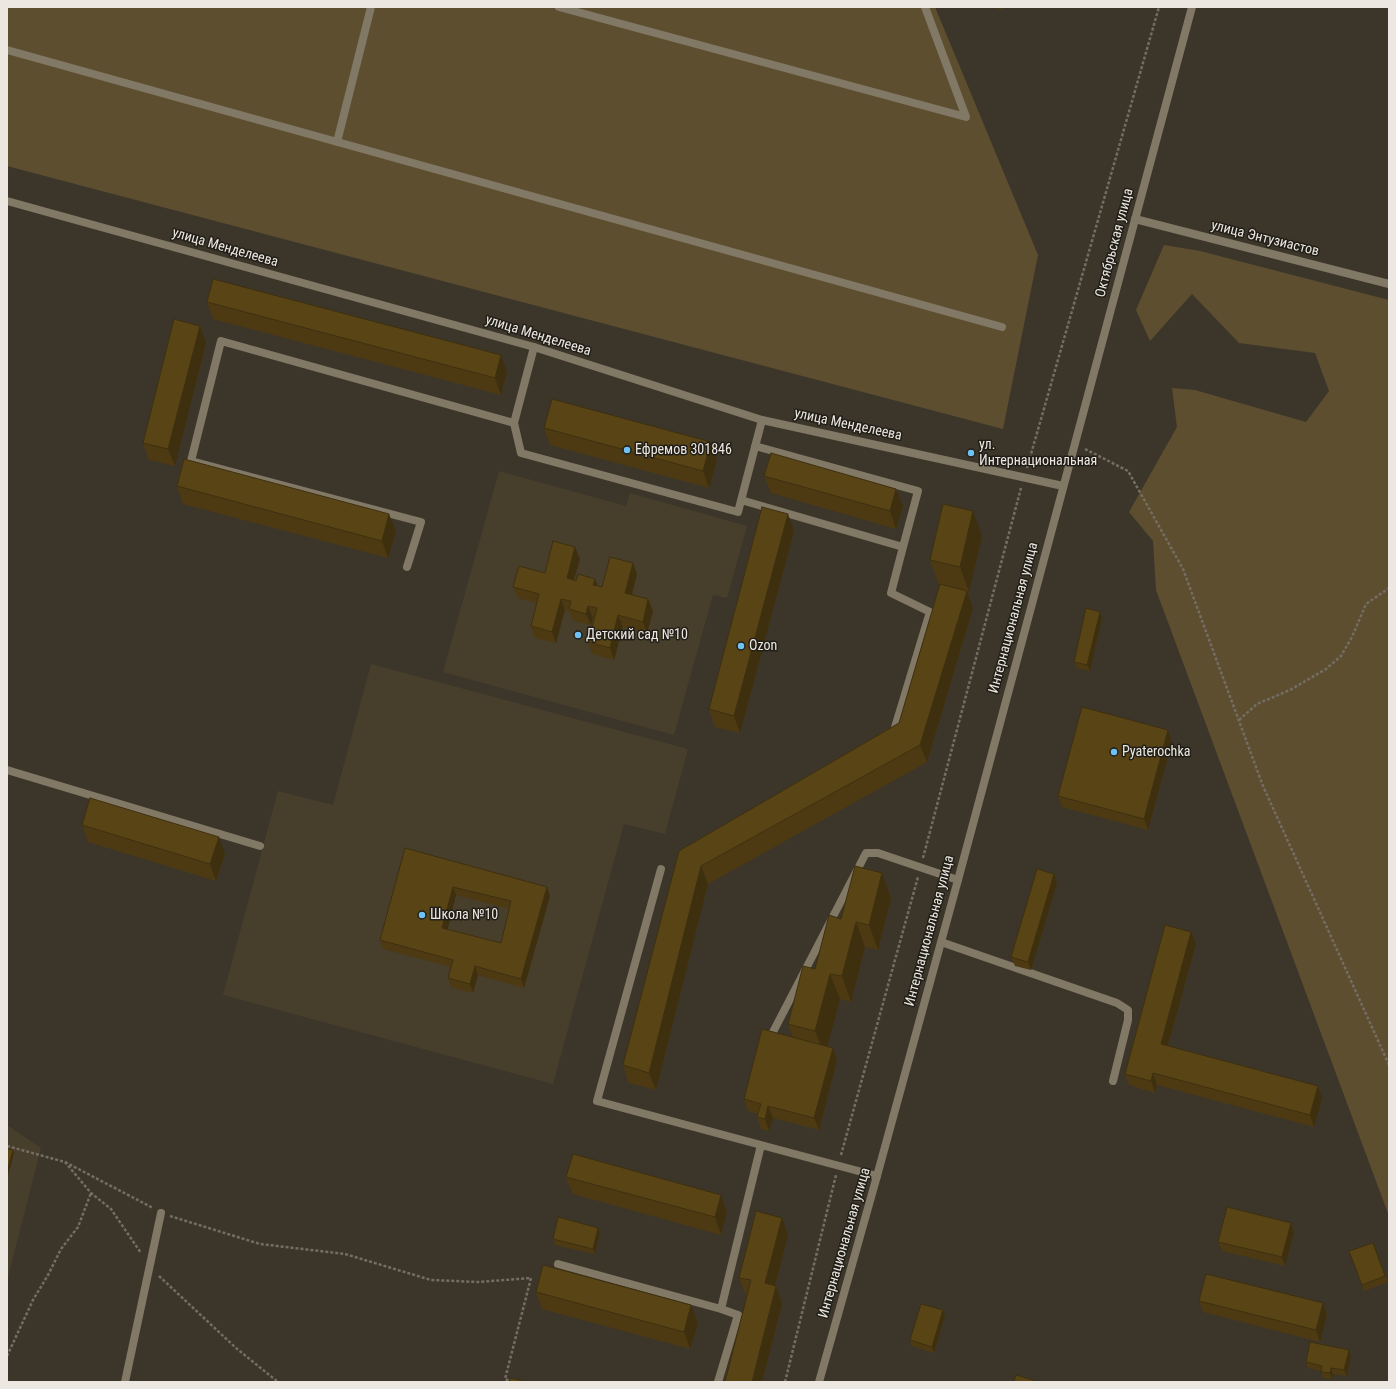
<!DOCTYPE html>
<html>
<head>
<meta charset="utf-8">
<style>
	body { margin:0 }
	#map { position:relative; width:1396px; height:1389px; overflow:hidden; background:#3c362a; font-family:"Roboto Condensed",sans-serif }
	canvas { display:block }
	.frame { position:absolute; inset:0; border:8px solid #ece8e1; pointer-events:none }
</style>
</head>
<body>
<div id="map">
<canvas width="1396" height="1389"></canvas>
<div class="frame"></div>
</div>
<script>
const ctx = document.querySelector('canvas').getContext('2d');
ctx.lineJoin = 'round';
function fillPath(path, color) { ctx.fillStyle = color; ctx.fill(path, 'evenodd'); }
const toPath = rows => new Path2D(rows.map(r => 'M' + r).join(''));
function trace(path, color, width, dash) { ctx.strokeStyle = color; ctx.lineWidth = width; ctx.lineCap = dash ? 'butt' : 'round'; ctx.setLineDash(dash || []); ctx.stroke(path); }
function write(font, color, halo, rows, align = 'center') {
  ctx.font = font + ' "Roboto Condensed",sans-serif'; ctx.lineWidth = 3; ctx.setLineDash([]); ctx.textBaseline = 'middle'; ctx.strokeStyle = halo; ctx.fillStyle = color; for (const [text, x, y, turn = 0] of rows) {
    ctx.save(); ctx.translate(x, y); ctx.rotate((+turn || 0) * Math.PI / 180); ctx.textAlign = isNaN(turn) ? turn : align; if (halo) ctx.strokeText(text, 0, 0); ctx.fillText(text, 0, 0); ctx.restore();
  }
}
const built = toPath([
	[499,471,626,506,630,493,747,526,727,598,713,595,674,735,443,672],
	[371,664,688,749,665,834,624,824,553,1084,223,995,278,791,333,805],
	[7,1125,41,1148,7,1281]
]);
const green = toPath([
	[7,7,935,7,1038,255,1003,429,7,166],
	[1164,245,1200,251,1389,300,1389,1216,1156,590,1153,541,1129,512,1177,427,1172,388,1195,390,1306,422,1329,391,1315,353,1239,343,1192,294,1150,341,1136,310]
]);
const path = toPath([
	[1085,449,1128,471,1183,569,1263,786,1389,1065],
	[1027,468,1159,7],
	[1239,720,1257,704,1290,690,1326,669,1341,656,1352,637,1366,604,1389,588],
	[923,858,1021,488],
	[7,1146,65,1162,91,1193,111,1209,141,1253],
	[841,1155,918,877],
	[65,1162,153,1208],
	[170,1216,260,1244,345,1254,431,1280,478,1282,531,1278,505,1379,512,1382],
	[159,1276,236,1348,278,1382],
	[7,1356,33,1300,48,1275,61,1249,78,1227,91,1193],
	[785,1382,836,1175]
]);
const service = toPath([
	[534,347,514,423,521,453,738,512,762,420],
	[741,500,903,547,918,491,755,446],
	[407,567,421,522,191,461,221,341,514,423],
	[893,734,930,612,891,593,903,547],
	[661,869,597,1101,761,1145],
	[941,942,1117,1003,1128,1010,1128,1020,1113,1081],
	[773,1032,866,853,878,853,958,880],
	[558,1264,721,1309],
	[718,1382,738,1315,721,1309,761,1145,877,1176]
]);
const minor = toPath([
	[559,7,966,117,925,7],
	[7,50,1002,327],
	[337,142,371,7],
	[7,201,534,347,762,420,1063,486],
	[1135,219,1389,284],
	[7,770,260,846],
	[125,1382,161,1213]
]);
const tertiary = toPath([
	[819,1382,877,1176,958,880,1192,7]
]);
const wall = toPath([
	[993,7,1003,7,1002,10],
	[207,302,507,372,501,395,213,319],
	[206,343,175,466,149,460,143,443],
	[544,428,711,442,717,460,709,488,550,445],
	[764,476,896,489,903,506,896,529,771,493],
	[177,486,396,531,388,558,183,504],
	[794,531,740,733,715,727,709,709],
	[982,536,969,592,965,591,973,608,927,762,708,884,656,1090,629,1083,623,1065,679,851,899,723,940,585,939,585,930,560],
	[580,559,574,580,576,581,595,579,598,586,602,587,633,563,637,574,632,595,648,599,653,611,647,633,623,627,614,660,592,654,588,642,594,618,593,618,591,625,573,621,570,612,565,610,556,643,535,638,531,626,537,603,518,598,513,587,545,573],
	[1102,618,1090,671,1076,668,1074,662],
	[1172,742,1148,830,1062,807,1058,796],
	[82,825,225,854,216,881,88,842],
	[405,848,550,896,524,988,478,975,473,993,451,987,448,978,451,967,383,949,380,940],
	[456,895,509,909,501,943,447,929],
	[882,873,891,898,878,950,865,947,851,1002,840,999,827,1046,833,1048,837,1060,819,1130,773,1118,769,1131,761,1129,757,1117,758,1114,748,1111,744,1099,793,1038,788,1024,815,969,841,919],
	[1054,874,1057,883,1031,970,1015,966,1011,957],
	[1196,944,1168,1046,1322,1098,1314,1127,1157,1085,1155,1093,1129,1085,1125,1074],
	[566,1177,727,1212,721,1235,573,1194],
	[1291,1223,1294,1232,1285,1266,1222,1251,1218,1242],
	[598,1228,600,1233,595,1254,555,1245,553,1239],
	[788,1235,775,1286,776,1286,782,1304,762,1382,725,1382,747,1295,746,1295,739,1278],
	[1373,1243,1388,1282,1364,1291,1349,1251],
	[536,1292,691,1305,698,1323,690,1349,542,1309],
	[1199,1301,1323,1303,1327,1315,1320,1342,1203,1312],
	[945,1316,934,1353,912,1346,910,1340],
	[1349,1350,1351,1356,1347,1376,1333,1374,1332,1379,1323,1378,1321,1371,1308,1368,1306,1362]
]);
const shadedWall = toPath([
	[200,326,206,343,175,466,168,449],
	[501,355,507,372,501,395,495,378],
	[711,442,717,460,709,488,703,471],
	[896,489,903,506,896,529,890,511],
	[973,511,982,536,969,592,960,567],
	[389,514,396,531,388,558,382,541],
	[788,514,794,531,740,733,734,716],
	[575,547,580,559,571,590,567,578],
	[633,563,637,574,629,605,625,593],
	[595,579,599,590,593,585],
	[967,591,973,608,927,762,920,745],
	[561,599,565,610,556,643,552,632],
	[648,599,653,611,647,633,643,622],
	[588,606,593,618,591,625,586,614],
	[1100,612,1102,618,1090,671,1087,665],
	[618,615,623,627,614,660,610,648],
	[1168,730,1172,742,1148,830,1144,819],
	[219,837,225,854,216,881,210,864],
	[701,866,708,884,656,1090,649,1073],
	[882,873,891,898,878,950,869,925],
	[1054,874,1057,883,1031,970,1028,962],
	[453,887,456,895,446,936,442,928],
	[547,887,550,896,524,988,521,979],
	[856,922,865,947,851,1002,842,976],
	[1191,932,1196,944,1165,1056,1161,1044],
	[475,966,478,975,473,993,470,984],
	[830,974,840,999,825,1056,815,1031],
	[833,1048,837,1060,819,1130,814,1118],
	[1153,1073,1157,1085,1155,1093,1151,1081],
	[1318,1086,1322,1098,1314,1127,1310,1115],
	[768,1106,773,1118,769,1131,765,1119],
	[13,1150,14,1153,7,1179,7,1172],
	[721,1195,727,1212,721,1235,715,1217],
	[782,1218,788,1235,771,1301,765,1283],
	[1291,1223,1294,1232,1285,1266,1282,1257],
	[598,1228,600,1233,595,1254,593,1249],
	[776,1286,782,1304,762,1382,752,1382],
	[1323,1303,1327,1315,1320,1342,1316,1330],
	[691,1305,698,1323,690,1349,684,1332],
	[943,1310,945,1316,934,1353,932,1347],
	[1349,1350,1351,1356,1347,1376,1344,1370],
	[1331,1368,1333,1374,1332,1379,1330,1373]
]);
const building = toPath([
	[213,279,501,355,495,378,207,302,213,279],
	[174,319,200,326,168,449,143,443,174,319],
	[552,399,711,442,703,471,544,428,552,399],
	[771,453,896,489,890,511,764,476,771,453],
	[184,459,389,514,382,541,177,486,184,459],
	[943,504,973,511,960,567,930,560,943,504],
	[762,507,788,514,734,716,709,709,762,507],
	[553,541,575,547,567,578,576,581,578,574,595,579,593,585,602,587,610,557,633,563,625,593,648,599,643,622,618,615,610,648,588,642,597,608,588,606,586,614,569,609,571,601,561,599,552,632,531,626,539,594,513,587,519,566,545,573,553,541],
	[940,584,967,591,920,745,701,866,649,1073,623,1065,679,851,899,723,940,584],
	[1086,608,1100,612,1087,665,1074,662,1086,608],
	[1082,707,1168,730,1144,819,1058,796,1082,707],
	[90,798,219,837,210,864,82,825,90,798],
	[405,848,547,887,521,979,475,966,470,984,448,978,453,960,380,940,405,848],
	[453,887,511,901,501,943,442,928,453,887],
	[855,866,882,873,869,925,856,922,842,976,830,974,815,1031,788,1024,803,966,815,969,829,915,841,919,855,866],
	[1037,869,1054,874,1028,962,1011,957,1037,869],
	[1165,925,1191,932,1161,1044,1318,1086,1310,1115,1153,1073,1151,1081,1125,1074,1165,925],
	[762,1029,833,1048,814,1118,768,1106,765,1119,757,1117,761,1104,744,1099,762,1029],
	[7,1149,13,1150,7,1172,7,1149],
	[573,1154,721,1195,715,1217,566,1177,573,1154],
	[1227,1207,1291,1223,1282,1257,1218,1242,1227,1207],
	[756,1211,782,1218,765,1283,776,1286,752,1382,725,1382,751,1280,739,1278,756,1211],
	[558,1217,598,1228,593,1249,553,1239,558,1217],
	[1373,1243,1385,1276,1362,1285,1349,1251,1373,1243],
	[543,1265,691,1305,684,1332,536,1292,543,1265],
	[1206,1274,1323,1303,1316,1330,1199,1301,1206,1274],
	[921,1304,943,1310,932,1347,910,1340,921,1304],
	[1310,1342,1349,1350,1344,1370,1331,1368,1330,1373,1321,1372,1322,1366,1306,1362,1310,1342],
	[1016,1375,1039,1382,1014,1382,1016,1375],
	[511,1378,527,1382,509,1382,511,1378]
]);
const markers = [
	[627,450,4,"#70c2f4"],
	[971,453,4,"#70c2f4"],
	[578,635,4,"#70c2f4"],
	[741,646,4,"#70c2f4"],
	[1114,752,4,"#70c2f4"],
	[422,915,4,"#70c2f4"]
];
const streetNames = [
	["улица Энтузиастов",1265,239,14],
	["Октябрьская улица",1115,243,-75],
	["улица Менделеева",225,248,16],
	["улица Менделеева",538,336,17],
	["улица Менделеева",848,425,12],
	["Интернациональная улица",1014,618,-75],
	["Интернациональная улица",930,931,-75],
	["Интернациональная улица",845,1243,-74]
];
const poiNames = [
	["ул.",979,445],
	["Интернациональная",979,461],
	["Ефремов 301846",635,450],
	["Детский сад №10",586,635],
	["Ozon",749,646],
	["Pyaterochka",1122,752],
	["Школа №10",430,915]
];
fillPath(built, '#473e2c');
fillPath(green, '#5d4e30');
trace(path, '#736d63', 2.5, [3, 2]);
trace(service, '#817865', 8);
trace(minor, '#817865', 8);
trace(tertiary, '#817865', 8);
fillPath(wall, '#4d3a13');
fillPath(shadedWall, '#3e300f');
fillPath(building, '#594416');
trace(building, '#3e300f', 1);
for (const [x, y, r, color] of markers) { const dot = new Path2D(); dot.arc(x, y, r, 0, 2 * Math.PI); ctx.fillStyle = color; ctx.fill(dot); trace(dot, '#211e18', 1.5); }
write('14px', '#ece8e1', '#211e18', streetNames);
write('14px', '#ece8e1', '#211e18', poiNames, 'left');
</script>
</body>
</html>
